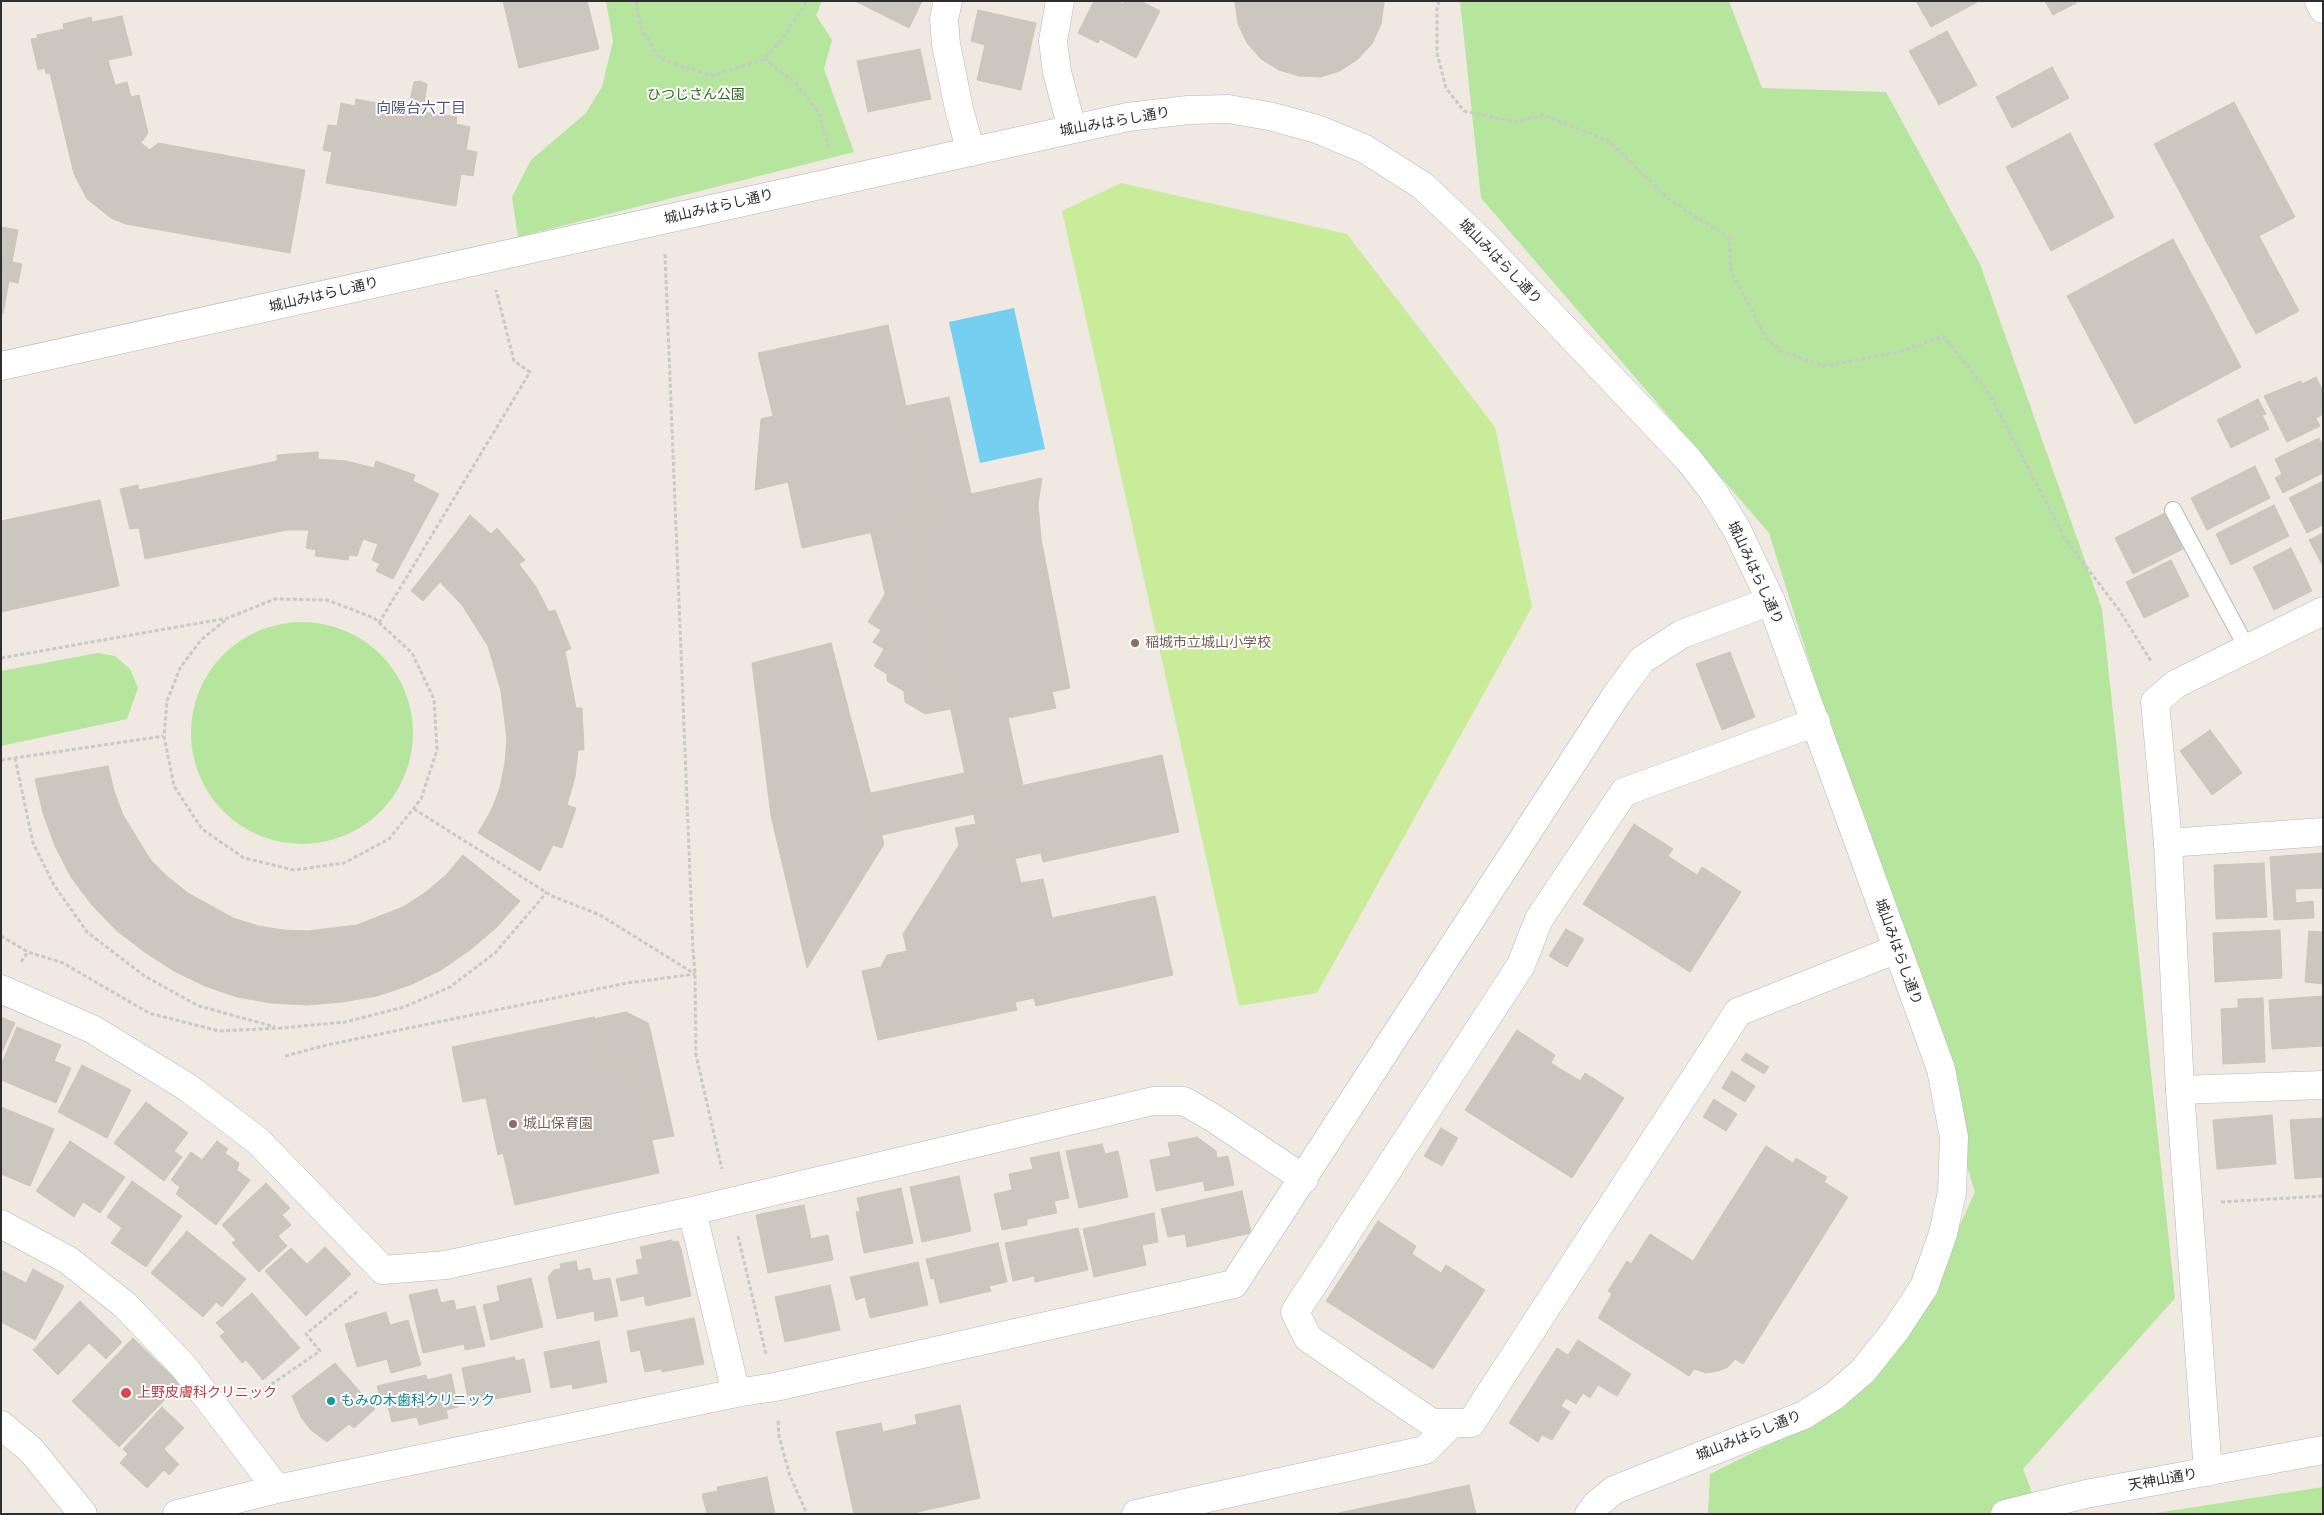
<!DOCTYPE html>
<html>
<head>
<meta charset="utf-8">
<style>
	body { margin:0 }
	#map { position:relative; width:2324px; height:1515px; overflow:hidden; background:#efe9e1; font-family:"Fira Sans",sans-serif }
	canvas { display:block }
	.frame { position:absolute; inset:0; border:2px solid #2e2e2e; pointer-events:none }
</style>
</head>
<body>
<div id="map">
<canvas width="2324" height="1515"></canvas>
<div class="frame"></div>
</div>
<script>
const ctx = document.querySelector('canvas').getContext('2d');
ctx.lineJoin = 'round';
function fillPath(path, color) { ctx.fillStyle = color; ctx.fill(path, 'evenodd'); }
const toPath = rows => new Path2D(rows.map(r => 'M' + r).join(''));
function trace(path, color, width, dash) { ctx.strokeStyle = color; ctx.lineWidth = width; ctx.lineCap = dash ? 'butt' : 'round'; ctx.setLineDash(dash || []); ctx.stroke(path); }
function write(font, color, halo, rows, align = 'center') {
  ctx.font = font + ' "Fira Sans","Noto Sans JP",sans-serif'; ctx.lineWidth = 4; ctx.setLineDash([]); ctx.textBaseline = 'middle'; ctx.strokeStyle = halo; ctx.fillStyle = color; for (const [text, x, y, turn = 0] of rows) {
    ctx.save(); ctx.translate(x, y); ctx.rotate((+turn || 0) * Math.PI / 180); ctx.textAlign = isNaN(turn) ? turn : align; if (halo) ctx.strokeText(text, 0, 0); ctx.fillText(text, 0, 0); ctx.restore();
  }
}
const green = toPath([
	[606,1,822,1,816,15,832,40,824,69,854,152,518,237,512,197,531,160,585,114,602,87,613,41],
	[1460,1,1729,1,1762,88,1886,92,1980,264,2102,609,2175,1298,2023,1469,2040,1514,1708,1514,1710,1474,1794,1432,1909,1336,1975,1192,1769,533,1481,198],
	'191 733a111 111 0 1 1 222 0a111 111 0 1 1-222 0Z',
	[98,653,115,656,130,669,138,688,127,719,1,746,1,671],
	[2323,1487,2323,1514,2150,1514]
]);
const pitch = toPath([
	[1121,183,1347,234,1495,427,1532,607,1317,993,1239,1006,1062,211]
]);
const water = toPath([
	[1014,308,1045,449,980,463,949,322]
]);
const building = toPath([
	[503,1,587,1,599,49,519,68,503,1],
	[855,1,922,1,909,28,855,1],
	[1094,1,1118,1,1123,4,1125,1,1141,1,1160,11,1136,58,1100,39,1098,43,1078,33,1094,1],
	[1235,1,1384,1,1384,3,1381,24,1372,44,1358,59,1340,71,1320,77,1299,76,1279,70,1261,59,1247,43,1238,24,1235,1],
	[1916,1,1979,1,1931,27,1916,1],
	[2045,1,2076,1,2076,3,2053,15,2045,1],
	[978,10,1036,23,1021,90,977,80,985,45,971,41,978,10],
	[122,16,132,55,108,60,115,85,127,82,131,97,139,95,148,133,141,143,150,150,158,143,305,170,290,253,126,224,111,218,87,199,74,174,50,73,46,74,45,68,38,70,31,39,38,38,37,35,64,29,63,24,91,17,92,22,122,16],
	[1947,31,1977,85,1939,105,1909,51,1947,31],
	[920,49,931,99,868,112,857,61,920,49],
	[2052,67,2069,98,2012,128,1996,97,2052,67],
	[420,81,427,84,423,112,457,117,456,124,470,127,466,150,477,152,473,176,461,174,456,206,326,183,332,152,323,150,328,125,337,126,341,103,355,106,356,99,408,109,414,82,420,81],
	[2234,102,2295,217,2259,236,2299,311,2256,334,2154,144,2234,102],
	[2070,133,2114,217,2051,251,2006,167,2070,133],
	[1,227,18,230,12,262,22,264,18,283,9,281,3,314,1,227],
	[2173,239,2241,367,2135,424,2067,296,2173,239],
	[888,325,931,519,802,548,788,482,755,490,761,419,773,416,758,353,888,325],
	[2316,377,2323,391,2323,414,2316,418,2320,426,2287,442,2264,396,2301,381,2302,384,2316,377],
	[949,397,971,494,1042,478,1038,504,1041,539,1070,688,1052,692,1056,708,1008,718,1023,786,970,797,910,524,931,519,906,406,949,397],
	[2258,399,2266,414,2262,415,2269,429,2231,448,2217,420,2258,399],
	[2319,438,2323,446,2323,473,2283,493,2275,478,2282,474,2275,459,2319,438],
	[318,452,318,459,346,461,374,468,376,461,415,475,413,481,439,494,393,579,376,571,380,564,372,560,378,544,363,539,357,556,349,555,348,560,315,556,316,550,306,548,309,530,287,530,145,559,139,528,130,529,120,489,138,485,139,490,277,461,277,455,318,452],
	[2255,466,2270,498,2207,530,2191,498,2255,466],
	[2323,481,2323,525,2307,533,2289,498,2323,481],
	[100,500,119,586,1,612,1,521,100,500],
	[2274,505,2289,536,2231,565,2216,534,2274,505],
	[2165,513,2183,549,2133,574,2115,538,2165,513],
	[470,515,491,534,497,528,525,560,519,564,536,587,549,612,555,610,571,649,565,651,576,708,582,708,584,750,578,750,575,777,567,805,576,808,562,848,553,845,540,871,478,833,491,811,500,788,505,763,507,739,501,691,488,646,462,605,440,582,423,601,411,591,470,515],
	[910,524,950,709,925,714,905,702,904,691,887,681,887,674,874,666,884,649,873,642,881,630,868,622,885,594,871,533,910,524],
	[2323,533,2323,566,2309,540,2323,533],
	[2291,548,2312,591,2274,610,2253,567,2291,548],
	[2171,560,2189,596,2144,618,2126,582,2171,560],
	[831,643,884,844,807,968,771,816,752,663,831,643],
	[1730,652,1755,717,1722,730,1696,664,1730,652],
	[2210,730,2242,773,2212,795,2180,751,2210,730],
	[1162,755,1179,832,1043,862,1041,853,985,865,970,797,1162,755],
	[108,766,114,791,123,815,150,859,168,877,188,893,233,918,258,926,283,930,307,931,357,925,403,907,426,892,446,875,463,855,520,901,497,927,470,950,441,970,410,985,377,996,342,1002,307,1005,271,1003,237,997,205,986,174,971,146,953,117,931,92,905,71,877,55,846,43,813,35,779,108,766],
	[964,773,974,814,882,835,871,793,964,773],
	[976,824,985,865,1015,859,1021,883,1043,879,1052,918,1155,896,1173,975,1036,1006,1034,998,1015,1002,1017,1010,878,1040,862,971,881,967,887,955,907,951,903,934,959,845,955,828,976,824],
	[1634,824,1673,849,1668,856,1697,875,1702,867,1741,892,1690,972,1583,904,1634,824],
	[2323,853,2323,888,2295,889,2296,903,2313,901,2314,918,2274,920,2270,857,2323,853],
	[2264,863,2267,917,2216,919,2214,865,2264,863],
	[1566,929,1584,939,1567,967,1549,956,1566,929],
	[2280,930,2282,978,2215,982,2213,933,2280,930],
	[2309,931,2323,932,2323,984,2305,982,2309,931],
	[2323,996,2323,1046,2272,1049,2269,1000,2323,996],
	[2263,998,2265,1062,2223,1064,2221,1009,2238,1008,2238,999,2263,998],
	[626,1012,648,1023,650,1029,674,1136,652,1140,634,1059,605,1065,594,1019,626,1012],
	[1,1017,15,1023,1,1054,1,1017],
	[594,1017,605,1065,634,1059,659,1173,515,1205,503,1153,498,1155,486,1098,463,1102,452,1047,594,1017],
	[17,1027,61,1045,54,1061,71,1068,56,1103,1,1080,1,1065,17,1027],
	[1517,1030,1555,1055,1551,1063,1580,1081,1585,1073,1624,1098,1572,1178,1465,1110,1517,1030],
	[1746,1053,1769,1067,1764,1074,1741,1060,1746,1053],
	[82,1065,131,1090,107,1138,58,1112,82,1065],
	[1732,1071,1755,1086,1745,1102,1722,1088,1732,1071],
	[1714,1099,1737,1114,1726,1131,1703,1117,1714,1099],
	[146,1102,188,1133,174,1151,182,1157,164,1181,114,1143,146,1102],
	[1,1107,54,1129,30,1186,1,1174,1,1107],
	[2272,1115,2276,1164,2217,1169,2213,1120,2272,1115],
	[2323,1118,2323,1177,2295,1179,2290,1120,2323,1118],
	[1441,1128,1458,1138,1442,1166,1424,1156,1441,1128],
	[1197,1137,1216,1151,1217,1158,1228,1156,1234,1185,1205,1191,1203,1181,1156,1191,1150,1160,1171,1156,1168,1143,1197,1137],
	[70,1141,125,1177,100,1213,83,1202,74,1217,36,1191,70,1141],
	[217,1141,228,1149,225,1153,239,1163,237,1170,250,1180,216,1225,176,1194,180,1187,171,1180,191,1152,202,1160,217,1141],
	[1102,1144,1105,1154,1118,1151,1128,1197,1079,1208,1066,1151,1102,1144],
	[1766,1146,1793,1163,1796,1158,1827,1177,1824,1182,1848,1197,1743,1364,1735,1359,1728,1367,1718,1371,1706,1373,1694,1369,1689,1376,1598,1318,1612,1294,1608,1291,1627,1261,1631,1264,1650,1234,1693,1261,1766,1146],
	[1059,1152,1069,1198,1054,1201,1057,1213,1027,1219,1027,1225,1002,1230,994,1194,1012,1190,1009,1174,1033,1169,1030,1158,1059,1152],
	[959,1176,971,1231,922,1242,910,1187,959,1176],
	[132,1181,182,1216,146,1267,111,1243,122,1228,107,1217,132,1181],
	[266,1183,290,1208,282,1215,291,1225,278,1236,287,1246,259,1272,232,1243,236,1240,222,1225,266,1183],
	[901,1188,913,1243,864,1253,856,1212,860,1211,857,1198,901,1188],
	[1242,1191,1251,1233,1187,1247,1185,1234,1168,1237,1161,1209,1242,1191],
	[804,1205,811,1239,828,1235,833,1260,768,1273,756,1215,804,1205],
	[1154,1213,1158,1242,1142,1245,1146,1265,1094,1277,1083,1229,1154,1213],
	[1378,1221,1416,1246,1412,1254,1441,1273,1446,1265,1485,1290,1433,1369,1326,1301,1378,1221],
	[1078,1228,1088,1270,1035,1282,1034,1276,1013,1281,1005,1243,1078,1228],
	[187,1231,246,1279,222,1307,216,1302,203,1317,151,1273,187,1231],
	[672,1240,672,1242,678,1241,681,1249,691,1296,646,1306,644,1296,621,1301,616,1279,639,1274,636,1260,643,1259,640,1247,672,1240],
	[998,1243,1007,1282,989,1286,991,1291,940,1303,934,1278,931,1279,926,1259,998,1243],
	[325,1247,351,1274,306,1316,265,1271,291,1248,307,1264,325,1247],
	[576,1261,578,1271,590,1268,593,1281,610,1278,618,1316,595,1321,594,1311,557,1319,548,1277,554,1270,561,1269,560,1264,576,1261],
	[918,1262,928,1305,870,1318,865,1297,856,1300,850,1277,918,1262],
	[33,1269,64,1286,35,1340,1,1322,1,1270,26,1283,33,1269],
	[531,1278,543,1327,491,1340,483,1305,500,1301,497,1286,531,1278],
	[830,1285,840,1330,785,1342,775,1297,830,1285],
	[437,1289,441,1303,454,1300,456,1310,475,1306,485,1346,465,1350,464,1344,423,1353,409,1295,437,1289],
	[252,1293,300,1348,263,1380,246,1360,242,1363,220,1336,225,1332,216,1323,252,1293],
	[80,1301,122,1342,106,1359,89,1343,58,1375,33,1350,80,1301],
	[386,1312,390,1325,408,1320,421,1365,391,1373,387,1359,357,1367,345,1324,386,1312],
	[694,1318,704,1364,662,1372,661,1369,645,1372,640,1350,631,1352,627,1331,694,1318],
	[133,1338,180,1384,119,1447,72,1401,133,1338],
	[1578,1340,1631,1374,1617,1396,1598,1385,1590,1398,1583,1393,1576,1404,1566,1398,1561,1406,1570,1412,1552,1440,1542,1435,1538,1442,1509,1423,1557,1348,1568,1355,1578,1340],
	[599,1341,607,1382,573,1389,572,1384,551,1388,544,1352,599,1341],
	[514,1357,516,1361,524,1359,531,1392,469,1404,462,1368,514,1357],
	[335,1363,375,1409,354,1428,349,1424,327,1442,311,1430,301,1417,292,1396,335,1363],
	[451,1374,458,1407,446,1410,448,1418,419,1425,417,1417,392,1422,387,1403,382,1404,377,1386,426,1375,427,1380,451,1374],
	[960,1405,980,1498,909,1514,854,1514,836,1432,881,1423,883,1432,917,1424,915,1415,960,1405],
	[162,1407,184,1428,164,1449,179,1464,169,1475,164,1470,147,1488,120,1463,128,1454,123,1449,162,1407],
	[767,1477,775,1514,707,1514,702,1494,718,1491,717,1487,767,1477],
	[1469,1485,1476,1514,1334,1514,1469,1485]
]);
const path = toPath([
	[636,1,641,28,660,59,713,76,764,59,779,43,807,1],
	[1439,1,1437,9,1437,53,1446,88,1464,111,1516,122,1543,115,1609,141,1672,202,1729,237,1731,271,1766,338,1781,351,1824,366,1899,352,1943,336,1987,390,2066,540,2119,610,2151,661],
	[764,59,796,83,819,113,829,149],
	[665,254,693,950,695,974,696,1055,722,1169],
	[379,623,530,372,514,361,496,290],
	[1,658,228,618,275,599,327,600,374,618,412,653,434,699,437,750,421,799,389,839,344,863,294,870,244,858,202,829,174,786,164,736,167,701,180,668,201,640,228,618],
	[15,758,33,843,54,885,87,932,146,977,199,1006,275,1027],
	[1,760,164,736],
	[414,809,552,896,600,915,695,974],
	[1,936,28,952,63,963,149,1013,219,1031,281,1028,345,1022,404,1007,450,987,495,953,547,892],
	[21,962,28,952],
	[285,1056,327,1045,627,983,695,974],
	[2221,1202,2323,1196],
	[738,1236,766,1354],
	[250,1399,320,1351,306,1334,358,1291],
	[778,1421,779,1436,790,1476,807,1514]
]);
const lane = toPath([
	[2173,510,2247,648]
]);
const street = toPath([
	[948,1,944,19,946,44,959,109,971,152],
	[1060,1,1053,41,1057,72,1072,129],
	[1816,722,1624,792,1539,919,1521,965,1295,1312,1308,1338,1432,1423,1471,1423,1738,1012,1897,949],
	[2168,843,2323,832],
	[1,989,92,1029,187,1087,258,1141,383,1270,446,1265,692,1211,736,1393,277,1489,177,1514],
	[2180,1090,2323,1085],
	[692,1211,1153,1101,1184,1101,1215,1119,1304,1179],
	[1,1224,68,1260,125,1305,184,1367,277,1489],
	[736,1393,775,1387,1234,1284,1617,694,1642,660,1682,634,1771,601],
	[1136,1514,1425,1450,1452,1423]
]);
const secondary = toPath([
	[2319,1,2323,9],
	[1,366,1128,117,1188,110,1228,109,1269,116,1317,129,1365,149,1423,186,1481,241,1688,459,1713,491,1736,528,1771,601,1941,1069,1954,1137,1952,1192,1943,1234,1924,1287,1895,1331,1863,1371,1834,1396,1804,1415,1614,1490,1596,1505,1589,1514],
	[1,1425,31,1450,83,1514],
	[2208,1472,2180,1090,2168,843,2155,702,2176,684,2323,611],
	[2005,1514,2086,1494,2323,1450]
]);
const markers = [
	[1135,643,5,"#8d6e63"],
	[513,1124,5,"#8d6e63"],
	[126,1393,6,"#e0444e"],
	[331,1401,5,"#0f9aa8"]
];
const parkNames = [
	["ひつじさん公園",696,95]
];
const streetNames = [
	["城山みはらし通り",1115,122,-10],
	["城山みはらし通り",719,207,-13],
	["城山みはらし通り",1500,262,46],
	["城山みはらし通り",324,295,-13],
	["城山みはらし通り",1755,573,65],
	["城山みはらし通り",1898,952,70],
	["城山みはらし通り",1749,1436,-22],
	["天神山通り",2163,1480,-10]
];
const educationNames = [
	["稲城市立城山小学校",1145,643],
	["城山保育園",523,1124]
];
const healthNames = [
	["上野皮膚科クリニック",137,1393]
];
const cultureNames = [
	["もみの木歯科クリニック",341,1401]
];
const neighbourhoodNames = [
	["向陽台六丁目",421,109]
];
fillPath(green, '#b6e59e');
fillPath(pitch, '#c9ec9a');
fillPath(water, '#75cff0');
fillPath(building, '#cbc7bf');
trace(building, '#cbc5ba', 1);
trace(lane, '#b4b7c1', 18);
trace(street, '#b4b7c1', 29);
trace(secondary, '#b4b7c1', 29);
trace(path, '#c9c9c9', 3, [4, 2.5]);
trace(lane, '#fff', 16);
trace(street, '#fff', 28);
trace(secondary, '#fff', 28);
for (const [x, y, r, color] of markers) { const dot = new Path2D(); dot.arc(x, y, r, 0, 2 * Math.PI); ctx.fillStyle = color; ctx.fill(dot); trace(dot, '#fff', 2); }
write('14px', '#2c6e1b', '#fff', parkNames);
write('14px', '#2e2e2e', '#fff', streetNames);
write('14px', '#785e54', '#fff', educationNames, 'left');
write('14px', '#be3a42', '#fff', healthNames, 'left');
write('14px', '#0d838f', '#fff', cultureNames, 'left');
write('15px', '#4d5680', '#fff', neighbourhoodNames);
</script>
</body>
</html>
